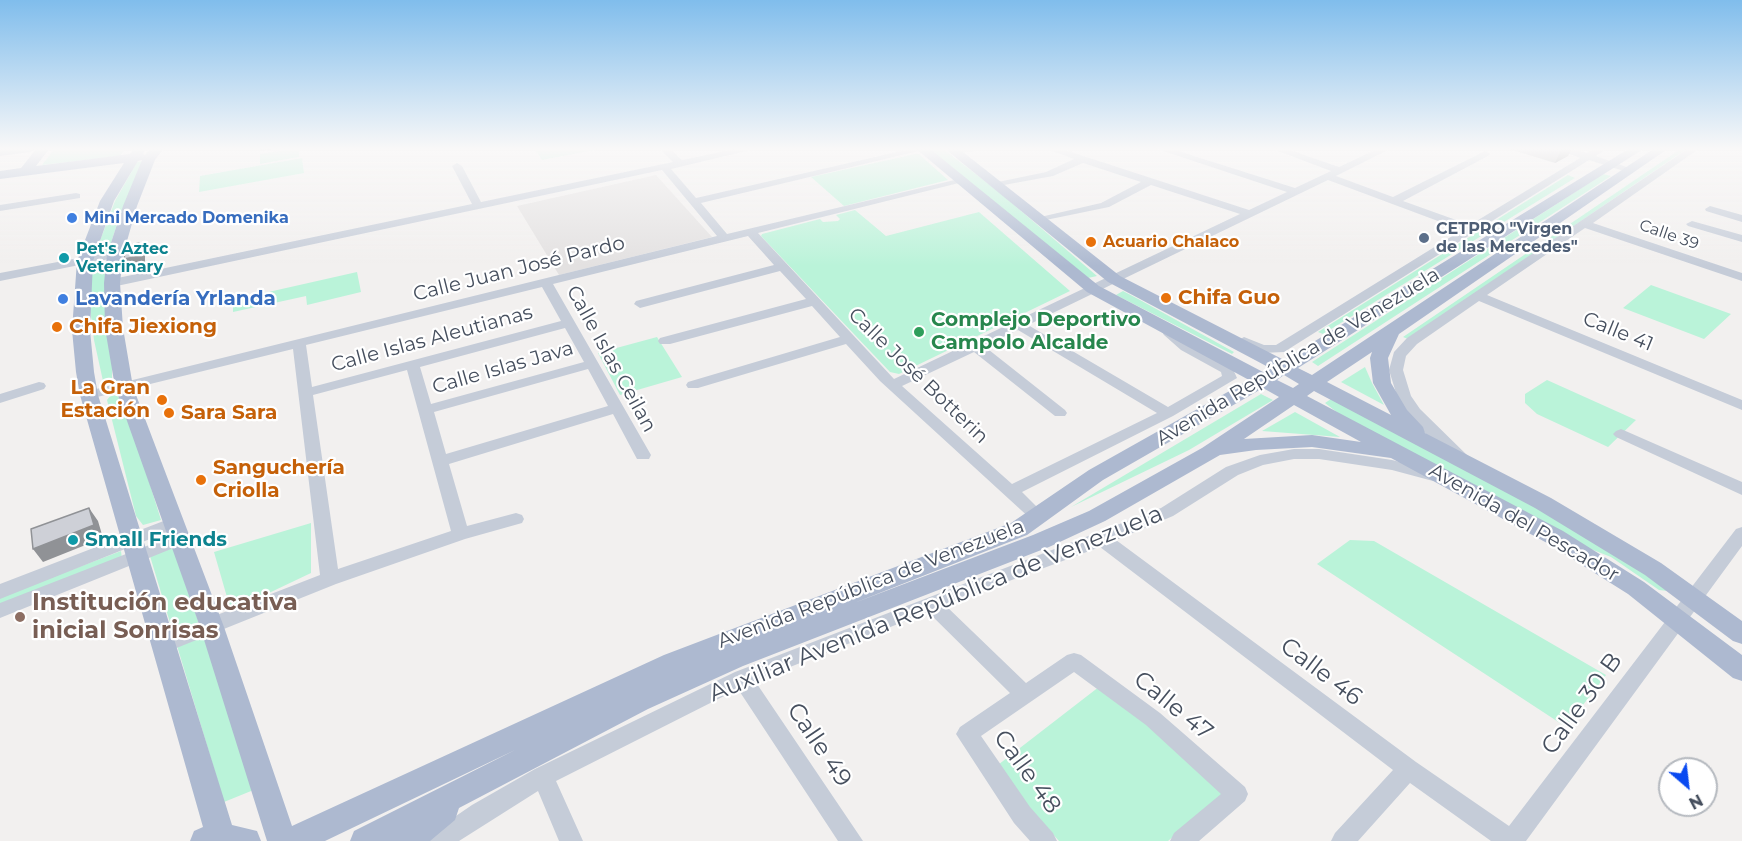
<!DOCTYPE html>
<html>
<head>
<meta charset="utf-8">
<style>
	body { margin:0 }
	#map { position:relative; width:1742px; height:841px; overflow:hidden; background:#f2f0ef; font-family:Montserrat,sans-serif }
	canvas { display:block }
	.north { position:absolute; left:1658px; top:757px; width:60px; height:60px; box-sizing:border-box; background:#fff; border:2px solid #b5b9bf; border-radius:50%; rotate:152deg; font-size:16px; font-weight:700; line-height:24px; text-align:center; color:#464f5e }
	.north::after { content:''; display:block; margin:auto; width:21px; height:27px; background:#0a4af1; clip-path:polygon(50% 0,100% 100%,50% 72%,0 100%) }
</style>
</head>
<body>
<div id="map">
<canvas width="1742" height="841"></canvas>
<div class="north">N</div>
</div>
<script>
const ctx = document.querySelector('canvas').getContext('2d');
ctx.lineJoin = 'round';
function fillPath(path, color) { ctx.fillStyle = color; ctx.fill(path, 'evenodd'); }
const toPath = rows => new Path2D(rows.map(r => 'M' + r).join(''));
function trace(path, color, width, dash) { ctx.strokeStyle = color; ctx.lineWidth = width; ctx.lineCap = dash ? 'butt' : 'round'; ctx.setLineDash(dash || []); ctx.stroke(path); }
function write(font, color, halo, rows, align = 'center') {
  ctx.font = font + ' Montserrat,sans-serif'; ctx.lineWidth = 4.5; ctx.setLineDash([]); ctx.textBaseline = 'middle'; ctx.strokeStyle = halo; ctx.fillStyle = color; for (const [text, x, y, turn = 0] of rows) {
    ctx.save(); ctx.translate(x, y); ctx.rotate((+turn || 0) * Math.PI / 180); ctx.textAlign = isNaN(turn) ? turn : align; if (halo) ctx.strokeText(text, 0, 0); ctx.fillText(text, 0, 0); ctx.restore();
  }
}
const education = toPath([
	[656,175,712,237,559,275,517,206]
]);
const green = toPath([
	[55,148,125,148,120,156,42,165],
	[299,148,299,157,260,164,260,154],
	[534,148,605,148,542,160],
	[928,148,942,148,999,192,1097,276,1088,278],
	[1682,148,1688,148,1408,339,1403,337],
	[915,154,919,154,948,180,844,206,811,177],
	[302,158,304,173,199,192,200,176],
	[145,161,120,215,108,252,95,254,115,201,137,162],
	[1603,174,1611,176,1318,366,1312,362],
	[1568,175,1575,178,1323,334,1318,332],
	[855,210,886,236,979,212,1070,291,899,374,890,372,761,236,762,234,820,219,823,222,838,221,840,219,836,215],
	[106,262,106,320,112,356,112,381,103,381,94,340,89,300,90,266],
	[357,272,361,292,307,305,306,296,233,312,233,300],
	[1651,285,1731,314,1704,339,1623,308],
	[1123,291,1140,300,1234,352,1232,354,1116,295],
	[657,337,682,377,620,395,598,353],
	[1365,367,1372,383,1384,405,1341,382],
	[1547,380,1636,420,1608,447,1537,414,1525,403,1525,394],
	[1261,394,1273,400,1189,450,1071,507],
	[111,395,118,396,134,433,161,520,143,525,136,516,107,400],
	[1331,399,1555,517,1613,551,1668,591,1659,590,1611,557,1588,548,1338,413,1325,403],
	[1295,412,1340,437,1262,431],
	[311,523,311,573,231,611,214,552],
	[1350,540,1374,541,1606,675,1566,727,1317,564],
	[173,548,256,789,224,802,150,556],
	[121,551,122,559,0,606,0,597],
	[1104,683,1225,792,1168,841,1059,841,994,768]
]);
const minor = toPath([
	[659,148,669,148,682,160,740,148,759,148,671,169,696,198,914,148,927,149,701,203,727,234,963,178,963,182,758,233,894,379,1240,214,1151,185,1109,207,1036,222,1036,218,1101,203,1141,182,1083,163,1053,176,993,187,993,183,1046,172,1074,159,1044,148,1059,148,1249,210,1287,192,1154,148,1169,148,1295,188,1331,171,1270,148,1284,148,1339,167,1379,148,1392,148,1336,176,1393,197,1485,151,1490,154,1488,156,1403,201,1470,225,1580,158,1554,148,1569,148,1587,153,1595,148,1607,148,1596,156,1635,170,1630,173,1589,160,1284,352,1262,353,1237,341,1244,337,1264,345,1276,345,1462,230,1328,180,1028,325,1168,407,1222,376,1221,372,1181,350,1164,335,1162,332,1164,329,1174,329,1191,344,1232,367,1237,378,1173,416,1022,492,1047,517,1045,521,1039,523,1033,521,880,381,846,344,698,388,688,388,686,385,688,382,840,337,812,306,670,344,660,344,658,341,660,338,806,299,780,271,640,308,634,304,636,301,774,265,748,236,553,284,651,455,649,459,637,459,613,414,449,464,467,526,516,513,522,515,524,519,522,523,465,539,336,584,169,651,162,653,155,651,152,645,155,639,320,575,293,349,89,399,82,395,84,392,717,236,662,170,112,287,106,283,108,280,472,204,452,166,457,163,462,166,481,202,673,162,659,148],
	[542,287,561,321,312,387,306,345,542,287],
	[565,328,584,362,431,404,420,367,565,328],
	[1018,330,1157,413,1012,484,902,386,974,352,1055,416,1065,416,1067,413,1065,410,984,346,1018,330],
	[588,369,608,406,446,454,434,412,588,369],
	[407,370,451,531,338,569,313,395,407,370],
	[955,148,979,148,974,151,952,153,950,151,955,148],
	[1689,148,1700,148,1593,223,1742,273,1742,281,1585,228,1487,295,1742,400,1742,410,1479,301,1417,344,1406,356,1403,370,1411,396,1420,409,1470,458,1462,463,1456,462,1426,434,1409,415,1397,396,1389,370,1394,352,1407,338,1689,148],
	[76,193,80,194,80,198,0,211,0,205,76,193],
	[1710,206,1742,215,1742,222,1706,211,1705,209,1710,206],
	[1692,221,1742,235,1742,242,1688,226,1686,224,1692,221],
	[115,251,119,253,119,257,0,281,0,273,115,251],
	[39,382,44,383,46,386,44,389,0,403,0,394,39,382],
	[1621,429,1742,482,1742,495,1616,437,1613,434,1616,431,1621,429],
	[1294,449,1319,449,1392,460,1439,472,1441,476,1439,480,1433,481,1392,470,1319,459,1294,459,1263,465,1238,475,1173,516,1116,540,1416,762,1509,826,1736,529,1742,527,1742,546,1526,841,1491,841,1410,783,1358,841,1331,841,1335,833,1393,770,1100,547,945,605,1026,683,1067,655,1074,653,1081,655,1160,713,1245,787,1248,794,1245,801,1199,841,1170,841,1174,833,1221,794,1146,725,1074,672,981,736,1030,807,1053,833,1057,841,1030,841,1014,823,956,734,960,727,1010,693,928,612,755,681,863,841,838,841,738,689,556,781,583,841,559,841,538,791,459,841,427,841,431,833,472,805,535,769,735,672,1161,508,1226,467,1260,455,1294,449],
	[174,517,180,519,183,523,180,527,0,599,0,584,174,517],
	[180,533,186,535,189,539,186,543,0,618,0,603,180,533]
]);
const major = toPath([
	[0,148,36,148,30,152,0,156,0,148],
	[37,148,50,148,36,166,130,154,134,148,146,148,143,154,145,155,151,148,164,148,155,160,137,206,123,255,120,283,123,328,133,387,224,627,292,826,664,655,1011,523,1089,470,1249,380,1087,292,915,148,929,148,1099,286,1263,372,1270,368,1108,282,944,148,958,148,1120,276,1284,360,1630,148,1645,148,1298,368,1312,375,1655,148,1669,148,1399,334,1388,358,1391,383,1407,410,1423,427,1425,433,1551,498,1661,563,1742,621,1742,644,1733,641,1645,575,1535,508,1314,391,1307,396,1563,531,1644,582,1742,655,1742,681,1733,678,1628,594,1547,543,1391,458,1312,447,1256,450,1220,455,1105,521,1049,547,743,666,648,709,459,808,455,820,430,841,350,841,354,831,515,750,325,841,267,841,200,627,115,387,105,328,104,283,107,255,123,206,142,160,138,161,114,201,93,261,90,330,94,372,98,395,232,825,257,831,261,841,190,841,194,831,203,827,80,395,76,372,72,330,77,261,100,201,124,163,0,179,0,171,21,168,37,148],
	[1372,352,1370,358,1373,383,1391,415,1327,382,1372,352],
	[1284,375,1299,384,1293,388,1277,380,1284,375],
	[1263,388,1279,397,1202,448,1089,511,1033,535,854,603,1027,535,1103,480,1263,388],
	[1294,405,1361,442,1312,435,1244,439,1294,405]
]);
const wall = toPath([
	[1506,148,1572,148,1568,156,1555,163]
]);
const shadedWall = toPath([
	[259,148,281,148,261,151],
	[1562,148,1572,148,1568,156,1555,163],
	[139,243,145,254,145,267,130,270,124,259],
	[89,508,98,521,103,538,43,562,33,549]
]);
const building = toPath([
	[139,243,139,256,124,259,126,246,139,243],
	[89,508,94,525,33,549,31,529,89,508]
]);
const markers = [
	[72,218,6,"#3f7fe0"],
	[1424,238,6,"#5c6f8a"],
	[1091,242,6,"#e8710a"],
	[64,258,6,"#0f9aa8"],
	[1166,298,6,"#e8710a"],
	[63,299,6,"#3f7fe0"],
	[57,327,6,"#e8710a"],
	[919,332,6,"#2e9e5b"],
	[162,400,6,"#e8710a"],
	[169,413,6,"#e8710a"],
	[201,480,6,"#e8710a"],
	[73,540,6,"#0f9aa8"],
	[20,617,6,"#8d6e63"]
];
const farShopnames = [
	["Mini Mercado Domenika",84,218]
];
const farServicenames = [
	["CETPRO \"Virgen",1436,229],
	["de las Mercedes\"",1436,247]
];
const farStreetnames = [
	["Calle 39",1669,235,19]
];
const farFoodnames = [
	["Acuario Chalaco",1103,242]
];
const farCulturenames = [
	["Pet's Aztec",76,249],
	["Veterinary",76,267]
];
const streetNames = [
	["Calle Juan José Pardo",519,269,-14],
	["Calle 41",1618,332,22],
	["Calle Islas Aleutianas",432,339,-15],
	["Avenida República de Venezuela",1298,357,-31],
	["Calle Islas Ceilan",611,359,61],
	["Calle Islas Java",503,368,-16],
	["Calle José Botterin",918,376,44],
	["Avenida del Pescador",1524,523,30],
	["Avenida República de Venezuela",871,584,-21]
];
const foodNames = [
	["Chifa Guo",1178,298],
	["Chifa Jiexiong",69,327],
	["La Gran",150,388,"right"],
	["Estación",150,411,"right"],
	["Sara Sara",181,413],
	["Sanguchería",213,468],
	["Criolla",213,491]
];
const shopNames = [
	["Lavandería Yrlanda",75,299]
];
const leisureNames = [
	["Complejo Deportivo",931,320],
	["Campolo Alcalde",931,343]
];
const cultureNames = [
	["Small Friends",85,540]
];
const nearEducationnames = [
	["Institución educativa",32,603],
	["inicial Sonrisas",32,631]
];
const nearStreetnames = [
	["Auxiliar Avenida República de Venezuela",936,604,-22],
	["Calle 46",1321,672,37],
	["Calle 30 B",1582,704,-54],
	["Calle 47",1173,706,39],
	["Calle 49",819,745,56],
	["Calle 48",1027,772,54]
];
fillPath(education, '#e3e1e1');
fillPath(green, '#baf3d9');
fillPath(minor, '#c5ccd8');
fillPath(major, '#adb9d0');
fillPath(wall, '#b1b3b9');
fillPath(shadedWall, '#909296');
fillPath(building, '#ced0d7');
trace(building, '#909296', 1.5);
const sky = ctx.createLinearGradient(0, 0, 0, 266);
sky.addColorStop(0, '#80bdec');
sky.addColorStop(0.56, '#f9f8f8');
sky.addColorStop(1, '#f9f8f800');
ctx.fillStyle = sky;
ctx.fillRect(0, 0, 1742, 266);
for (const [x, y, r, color] of markers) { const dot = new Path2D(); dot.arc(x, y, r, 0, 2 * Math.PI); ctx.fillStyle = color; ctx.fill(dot); trace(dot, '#fff', 2); }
write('bold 16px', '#366cbe', '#fff', farShopnames, 'left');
write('bold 16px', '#4e5e75', '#fff', farServicenames, 'left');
write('16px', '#464f5e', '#fff', farStreetnames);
write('bold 16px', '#c56008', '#fff', farFoodnames, 'left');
write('bold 16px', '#0d838f', '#fff', farCulturenames, 'left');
write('20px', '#464f5e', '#fff', streetNames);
write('bold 20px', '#c56008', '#fff', foodNames, 'left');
write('bold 20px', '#366cbe', '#fff', shopNames, 'left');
write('bold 20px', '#27864d', '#fff', leisureNames, 'left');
write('bold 20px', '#0d838f', '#fff', cultureNames, 'left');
write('bold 24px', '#785e54', '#fff', nearEducationnames, 'left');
write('24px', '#464f5e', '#fff', nearStreetnames);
</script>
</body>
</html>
